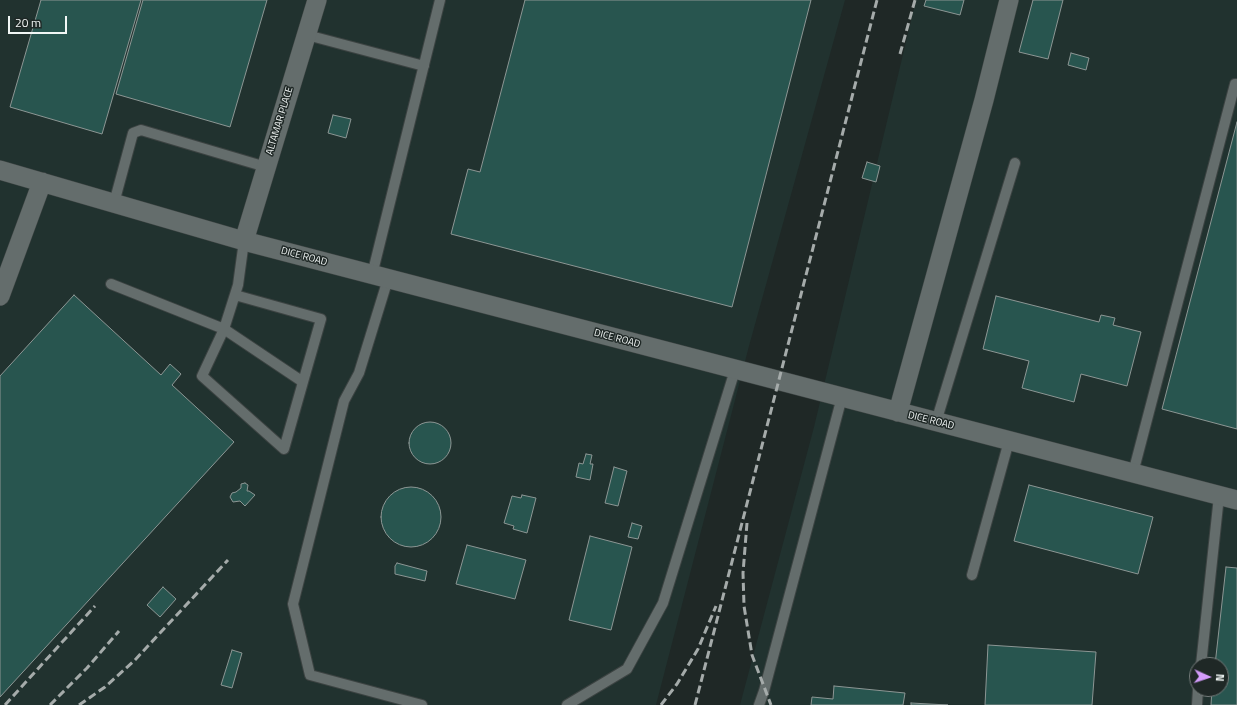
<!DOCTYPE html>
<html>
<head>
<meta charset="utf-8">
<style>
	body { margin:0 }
	#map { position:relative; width:1237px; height:705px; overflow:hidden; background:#1f2826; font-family:"Titillium Web",sans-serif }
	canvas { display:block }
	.north { position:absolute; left:1189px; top:657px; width:40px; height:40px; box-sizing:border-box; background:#1f2826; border:1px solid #737a79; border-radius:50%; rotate:93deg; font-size:11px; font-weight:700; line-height:16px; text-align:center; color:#f1f6f5 }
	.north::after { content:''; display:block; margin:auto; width:14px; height:18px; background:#d49cfb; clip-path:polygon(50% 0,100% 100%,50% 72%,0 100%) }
	.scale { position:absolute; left:8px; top:16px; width:59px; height:18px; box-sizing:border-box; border:2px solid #f1f6f5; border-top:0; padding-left:5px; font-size:12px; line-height:14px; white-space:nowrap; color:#f1f6f5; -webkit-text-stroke:3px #1f2826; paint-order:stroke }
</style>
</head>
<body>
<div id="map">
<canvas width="1237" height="705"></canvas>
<div class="north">N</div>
<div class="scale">20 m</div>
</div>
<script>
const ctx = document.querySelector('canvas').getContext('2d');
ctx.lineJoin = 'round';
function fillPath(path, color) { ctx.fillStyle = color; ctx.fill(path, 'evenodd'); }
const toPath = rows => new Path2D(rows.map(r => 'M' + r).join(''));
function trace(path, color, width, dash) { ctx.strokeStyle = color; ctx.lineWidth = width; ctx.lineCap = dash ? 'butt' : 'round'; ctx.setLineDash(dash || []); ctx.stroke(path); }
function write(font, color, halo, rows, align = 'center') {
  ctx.font = font + ' "Titillium Web",sans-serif'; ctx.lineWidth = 3; ctx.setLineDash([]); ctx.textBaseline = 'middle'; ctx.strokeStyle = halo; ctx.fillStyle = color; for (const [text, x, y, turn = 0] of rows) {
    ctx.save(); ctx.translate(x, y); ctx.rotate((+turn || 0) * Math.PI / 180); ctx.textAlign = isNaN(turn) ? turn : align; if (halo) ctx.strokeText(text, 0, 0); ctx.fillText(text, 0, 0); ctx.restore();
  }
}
const built = toPath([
	[0,0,845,0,749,346,656,705,0,705],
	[916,0,1237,0,1237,705,740,705,814,427],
	[1197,665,1221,665,1221,689,1197,689]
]);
const building = toPath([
	[41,0,141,0,102,134,10,107,41,0],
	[143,0,267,0,230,127,116,94,143,0],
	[525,0,811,0,732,307,451,234,468,169,480,172,525,0],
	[926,0,964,0,960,15,924,6,926,0],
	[1033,0,1063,0,1048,59,1019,52,1033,0],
	[1071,53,1089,58,1086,70,1068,65,1071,53],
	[333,115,351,119,346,138,328,133,333,115],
	[1237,122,1237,429,1162,409,1237,122],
	[867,162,880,166,876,182,862,178,867,162],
	[74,295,161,375,170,364,181,374,172,385,234,442,0,697,0,376,74,295],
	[996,296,1099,322,1101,315,1115,318,1113,325,1141,332,1127,386,1081,374,1074,402,1022,388,1029,361,983,349,996,296],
	'409 443a21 21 0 1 1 42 0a21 21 0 1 1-42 0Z',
	[586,454,592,455,590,464,593,464,590,480,576,477,579,463,583,464,586,454],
	[614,467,627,471,618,506,605,503,614,467],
	[245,483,248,485,247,491,249,491,255,495,245,506,240,501,233,502,230,497,232,493,236,492,241,488,241,484,245,483],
	[1029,485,1153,517,1138,574,1014,541,1029,485],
	'381 517a30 30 0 1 1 60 0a30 30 0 1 1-60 0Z',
	[522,495,536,498,527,533,513,529,514,526,504,523,512,496,521,498,522,495],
	[632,523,642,526,638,539,628,537,632,523],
	[590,536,632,547,611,630,569,620,590,536],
	[467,545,526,560,515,599,456,584,467,545],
	[397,563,427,571,425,581,395,574,395,566,397,563],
	[1226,567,1237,568,1237,705,1211,705,1212,689,1221,689,1221,665,1215,665,1226,567],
	[163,587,176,599,160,617,147,605,163,587],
	[988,645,1096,652,1092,705,985,705,988,645],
	[232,650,242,653,232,688,221,685,232,650],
	[834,686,905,693,903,705,811,705,812,697,833,699,834,686],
	[911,703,948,705,911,705,911,703]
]);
const service = toPath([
	[307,35,424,66],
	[114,203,133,133,141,130,266,167],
	[372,275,440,0],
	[388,279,359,373,344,401,293,604,310,675,422,705],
	[111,284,224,329,238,285,244,241],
	[235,295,321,319,303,382,284,449,202,376,224,329,303,382],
	[936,422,1015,163],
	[1133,473,1235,84,1237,84],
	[972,575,1009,441],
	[1201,665,1219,496],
	[567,705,627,669,663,603,735,370],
	[759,705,764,691,842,397],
	[1197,705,1198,689]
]);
const minor = toPath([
	[0,170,244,241,1237,500],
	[244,241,317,0],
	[0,296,42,182],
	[898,412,984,100,1009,0]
]);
const rail = toPath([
	[900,54,915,0],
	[747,523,743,573,744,606,752,655,771,705],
	[5,705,95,606],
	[50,705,87,668,119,631],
	[79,705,105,687,134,661,228,560],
	[661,705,677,684,698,649,716,606],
	[695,705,877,0]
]);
const streetNames = [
	["ALTAMAR PLACE",280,121,-73],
	["DICE ROAD",304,257,15],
	["DICE ROAD",617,339,15],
	["DICE ROAD",931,421,14]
];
fillPath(built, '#21322f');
fillPath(building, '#28554f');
trace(building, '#8c9694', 1);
trace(service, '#3c4342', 12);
trace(minor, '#3c4342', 20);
trace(service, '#646d6c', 10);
trace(minor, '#646d6c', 19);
trace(rail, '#a5abaa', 3, [8, 4]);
write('10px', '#f1f6f5', '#1f2826', streetNames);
</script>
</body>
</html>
